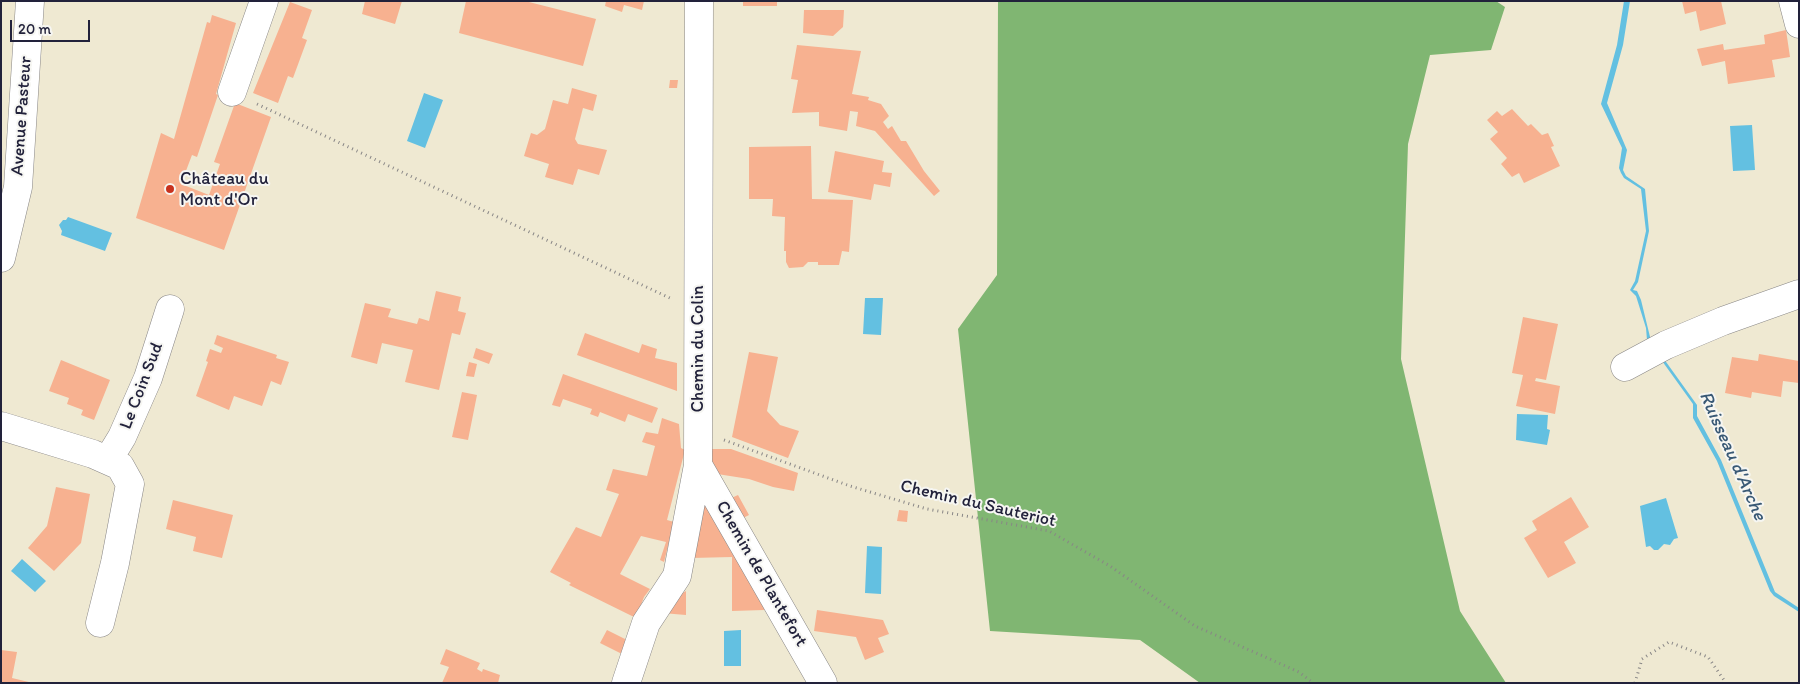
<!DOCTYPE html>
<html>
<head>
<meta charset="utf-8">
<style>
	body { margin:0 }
	#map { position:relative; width:1800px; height:684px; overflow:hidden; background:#efe9d2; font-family:Itim,sans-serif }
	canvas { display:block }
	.frame { position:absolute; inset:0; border:2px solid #22223b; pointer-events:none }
	.scale { position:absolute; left:10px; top:20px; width:80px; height:22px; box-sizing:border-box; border:2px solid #22223b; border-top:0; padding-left:6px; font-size:15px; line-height:18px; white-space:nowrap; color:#22223b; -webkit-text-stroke:4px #f6f6f2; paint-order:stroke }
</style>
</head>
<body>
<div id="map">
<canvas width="1800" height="684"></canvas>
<div class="frame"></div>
<div class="scale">20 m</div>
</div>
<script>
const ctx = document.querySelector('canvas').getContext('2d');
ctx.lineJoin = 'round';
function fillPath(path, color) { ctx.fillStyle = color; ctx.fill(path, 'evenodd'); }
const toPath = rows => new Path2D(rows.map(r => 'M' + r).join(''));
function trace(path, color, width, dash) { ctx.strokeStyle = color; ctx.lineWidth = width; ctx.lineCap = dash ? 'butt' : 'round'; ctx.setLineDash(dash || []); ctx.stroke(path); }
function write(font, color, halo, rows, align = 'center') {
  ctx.font = font + ' Itim,sans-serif'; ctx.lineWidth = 4; ctx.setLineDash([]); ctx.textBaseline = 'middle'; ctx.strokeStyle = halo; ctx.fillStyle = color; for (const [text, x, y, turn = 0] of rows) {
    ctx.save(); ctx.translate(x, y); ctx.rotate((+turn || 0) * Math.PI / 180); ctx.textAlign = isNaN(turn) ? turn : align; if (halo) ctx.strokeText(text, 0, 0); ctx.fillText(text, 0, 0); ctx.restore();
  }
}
const forest = toPath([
	[998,1,1496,1,1505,7,1491,50,1430,55,1408,144,1401,359,1460,611,1506,683,1200,683,1140,640,990,631,958,329,997,275]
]);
const water = toPath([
	[1624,1,1630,1,1623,45,1607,103,1627,150,1623,170,1626,176,1645,189,1649,231,1638,282,1633,290,1637,291,1641,300,1651,341,1697,405,1697,416,1721,460,1775,592,1799,608,1799,612,1774,596,1770,591,1717,461,1693,418,1693,404,1647,340,1646,328,1636,296,1630,290,1635,281,1646,231,1641,189,1624,178,1621,173,1619,168,1622,148,1601,104,1617,45],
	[424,93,443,100,425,148,407,141],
	[1752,125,1755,170,1733,171,1730,126],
	[68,217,112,233,105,251,61,235,62,231,59,225,63,220,66,220],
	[865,298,883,298,881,335,863,334],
	[1517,414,1548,415,1547,429,1550,430,1547,445,1516,440],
	[1666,498,1678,538,1674,539,1670,545,1664,544,1658,550,1654,550,1650,546,1646,547,1640,506],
	[867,546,882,547,881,594,865,593],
	[22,559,46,581,35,592,11,571],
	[741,630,741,666,724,666,724,631]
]);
const building = toPath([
	[365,1,402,1,395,24,362,14],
	[466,1,525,1,596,19,583,66,459,33],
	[606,1,644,1,642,10,624,5,622,12,605,6],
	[743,1,777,1,777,6,743,6],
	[1682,1,1721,1,1726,24,1700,31,1696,11,1685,14],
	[290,2,312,10,302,38,307,40,293,78,288,76,278,103,253,93],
	[804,10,844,10,843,27,833,36,803,33],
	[212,15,236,23,216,94,218,95,197,157,192,155,181,184,209,195,220,164,214,162,235,103,271,117,224,250,136,218,161,133,174,139,207,22,210,23],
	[1786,30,1790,57,1772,60,1775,77,1728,84,1725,61,1702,66,1697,49,1723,44,1724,50,1765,44,1764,35],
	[797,45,861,51,852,94,869,97,868,100,881,104,889,116,883,122,888,129,892,126,901,141,906,141,924,171,940,191,934,196,875,131,856,126,858,112,850,111,847,131,819,126,819,112,792,113,798,80,791,79],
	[670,80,678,80,677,88,669,88],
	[572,88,597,95,593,111,583,108,575,139,578,144,607,150,599,175,578,169,573,185,545,177,549,164,524,156,531,133,537,135,545,129,553,100,568,104],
	[1512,109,1528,126,1531,124,1542,135,1548,133,1554,146,1551,147,1560,166,1524,183,1519,173,1512,177,1501,164,1507,158,1490,139,1498,132,1487,120,1497,111,1502,116],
	[811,146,812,199,853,200,849,252,842,251,839,265,818,265,818,262,808,262,803,267,789,268,786,262,786,251,784,251,785,217,772,216,773,199,749,199,749,147],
	[835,151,884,161,882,172,892,173,890,187,874,184,871,200,828,192],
	[436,291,461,297,458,311,466,313,460,335,452,333,439,390,405,382,413,350,382,343,377,364,351,357,365,303,391,309,388,317,417,324,419,318,429,321],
	[1523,317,1558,324,1546,380,1536,378,1535,381,1560,386,1555,414,1516,406,1523,375,1512,373],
	[585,333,639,353,642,344,657,349,655,358,677,363,677,391,577,355],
	[217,335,277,355,276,358,289,362,281,385,271,381,262,406,234,396,229,410,196,396,208,362,206,361,210,349,221,353,223,348,214,344],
	[476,348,493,354,489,364,473,358],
	[749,352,778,357,767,411,780,425,799,431,788,458,732,437],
	[1759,354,1799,361,1799,383,1783,381,1781,397,1752,392,1751,398,1725,393,1732,357,1758,361],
	[61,360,110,380,94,420,81,415,83,410,67,404,69,398,49,391],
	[469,362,477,364,474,377,466,376],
	[563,374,658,408,652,423,628,414,625,422,600,412,598,417,590,414,592,409,563,399,560,407,552,405],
	[462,392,477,395,468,440,452,437],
	[662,418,679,424,681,448,685,450,667,520,674,522,664,562,660,560,666,542,641,536,620,574,650,589,644,597,636,618,569,585,571,583,550,572,576,527,601,537,619,494,606,490,613,469,647,476,655,446,642,442,646,432,658,434],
	[711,449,731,449,798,473,794,491,773,487,749,479,711,473],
	[56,487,90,494,81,543,54,571,28,548,47,526],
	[738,495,749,515,739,520,727,500],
	[1571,497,1589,527,1564,542,1576,563,1548,578,1524,538,1537,530,1532,521],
	[173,500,233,515,222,558,193,551,196,537,166,529],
	[697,502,711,502,764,606,764,610,732,611,732,557,691,558],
	[899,510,908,511,907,522,897,521],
	[686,591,686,615,662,613,676,597],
	[817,610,883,620,889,634,878,638,884,652,865,660,856,637,814,631],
	[607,630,629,641,624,655,600,643],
	[446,649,480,663,477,669,482,672,483,669,500,675,498,683,442,683,449,667,440,664],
	[1,650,17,652,12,678,33,683,1,683]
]);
const path = toPath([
	[257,104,672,299],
	[724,440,850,486,927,509,1049,531,1110,566,1195,626,1299,672,1313,683],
	[1635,683,1642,659,1669,642,1708,657,1726,683]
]);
const minor = toPath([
	[232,92,264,1],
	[1625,367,1666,345,1723,321,1799,294],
	[1,426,93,454,120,466,130,484,115,563,100,623],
	[108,460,122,437,148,378,170,309],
	[698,465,823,683],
	[626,683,646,623,677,576,698,465,699,1]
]);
const tertiary = toPath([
	[1793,1,1799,24]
]);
const secondary = toPath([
	[1,258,18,187,30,1]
]);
const markers = [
	[170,189,5,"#c8321e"]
];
const streetNames = [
	["Avenue Pasteur",22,116,-86],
	["Chemin du Colin",698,349,-90],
	["Le Coin Sud",142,386,-69],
	["Chemin du Sauteriot",978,504,13],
	["Chemin de Plantefort",761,574,60]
];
const poiNames = [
	["Château du",180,179],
	["Mont d'Or",180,200]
];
const waterNames = [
	["Ruisseau d'Arche",1732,456,66]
];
fillPath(forest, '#80b672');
fillPath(water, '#63c0e1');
fillPath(building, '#f7b190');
trace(minor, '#888686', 29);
trace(tertiary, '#888686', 29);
trace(secondary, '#888686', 29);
trace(path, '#888686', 3, [1, 4]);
trace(minor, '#fff', 28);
trace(tertiary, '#fff', 28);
trace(secondary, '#fff', 28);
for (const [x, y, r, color] of markers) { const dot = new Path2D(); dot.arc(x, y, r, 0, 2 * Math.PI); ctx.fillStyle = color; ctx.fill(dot); trace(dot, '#f6f6f2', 2); }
write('18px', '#22223b', '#f6f6f2', streetNames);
write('18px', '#22223b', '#f6f6f2', poiNames, 'left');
write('italic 19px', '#395975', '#f6f6f2', waterNames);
</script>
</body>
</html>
